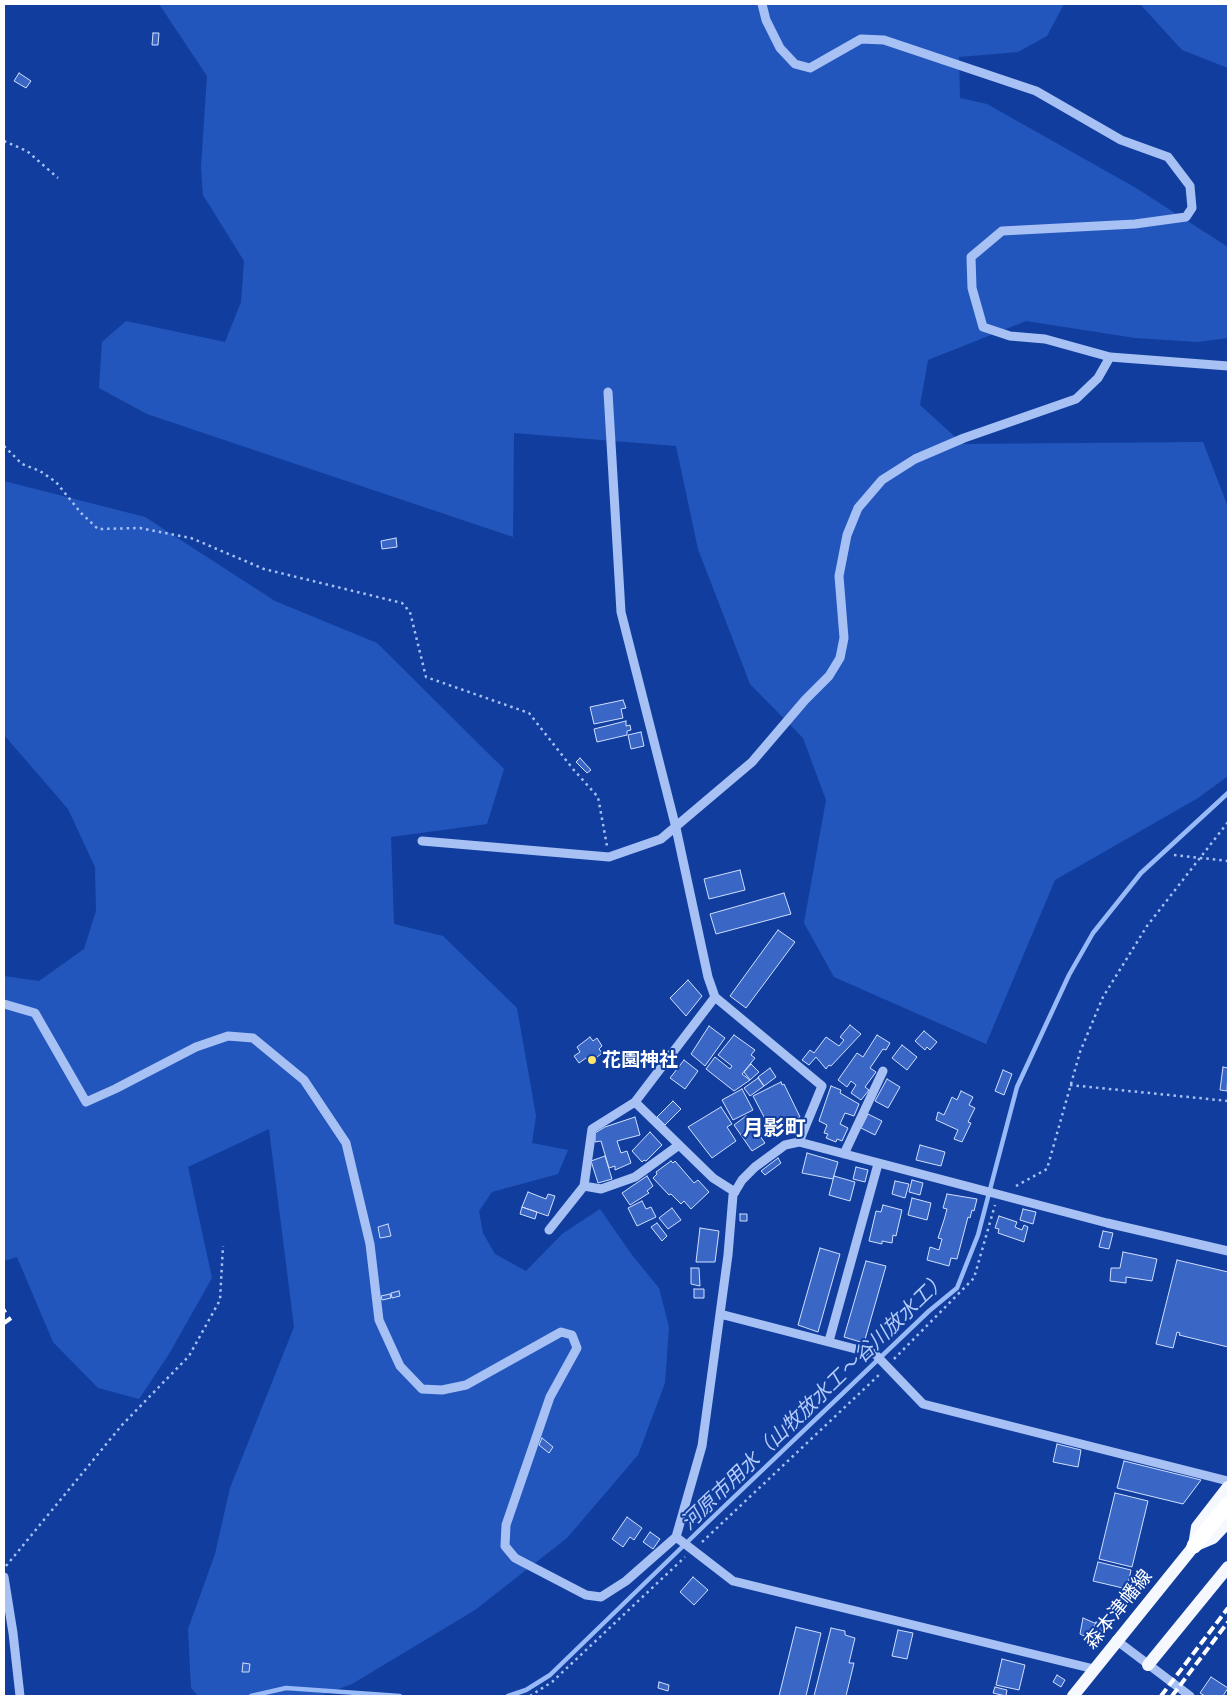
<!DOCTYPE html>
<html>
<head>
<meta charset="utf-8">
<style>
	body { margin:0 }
	#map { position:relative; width:1232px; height:1700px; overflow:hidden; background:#113e9e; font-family:Commissioner,sans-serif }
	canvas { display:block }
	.frame { position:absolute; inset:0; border:5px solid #fff; pointer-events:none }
</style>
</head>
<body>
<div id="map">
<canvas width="1232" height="1700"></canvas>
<div class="frame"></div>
</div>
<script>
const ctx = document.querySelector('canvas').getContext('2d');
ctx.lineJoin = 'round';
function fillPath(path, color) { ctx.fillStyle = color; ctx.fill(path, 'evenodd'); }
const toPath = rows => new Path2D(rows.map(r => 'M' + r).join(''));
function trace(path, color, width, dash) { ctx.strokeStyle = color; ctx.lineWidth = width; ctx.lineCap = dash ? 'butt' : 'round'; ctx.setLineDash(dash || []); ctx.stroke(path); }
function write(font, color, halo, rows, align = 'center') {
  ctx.font = font + ' Commissioner,"Noto Sans JP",sans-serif'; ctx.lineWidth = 4; ctx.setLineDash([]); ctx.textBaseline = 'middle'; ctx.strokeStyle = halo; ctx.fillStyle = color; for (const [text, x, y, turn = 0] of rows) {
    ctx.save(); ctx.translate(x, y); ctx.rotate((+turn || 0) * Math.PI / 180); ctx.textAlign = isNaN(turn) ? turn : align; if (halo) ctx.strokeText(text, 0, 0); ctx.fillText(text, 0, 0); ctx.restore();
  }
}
const green = toPath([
	[159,4,1064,4,1047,36,1018,52,959,57,960,98,987,104,1136,188,1228,247,1228,338,1198,342,1135,338,1026,321,928,360,920,405,963,444,1203,442,1228,507,1228,776,1198,798,1055,880,986,1044,834,977,804,923,826,800,803,738,750,684,698,549,676,446,514,433,513,537,147,414,99,388,102,342,126,321,225,342,241,302,244,261,203,195,201,167,207,76],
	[1140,4,1228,4,1228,68,1182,50],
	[4,481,145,517,275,601,377,643,504,769,487,824,391,837,394,924,443,936,517,1008,536,1116,532,1143,568,1150,558,1174,492,1192,479,1211,483,1233,495,1254,526,1271,562,1234,600,1209,632,1255,659,1288,669,1327,665,1383,638,1455,567,1538,475,1610,352,1684,320,1696,198,1696,191,1688,188,1629,215,1554,230,1488,294,1327,269,1129,188,1167,212,1278,169,1354,139,1399,98,1388,53,1342,17,1257,4,1261,4,976,39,981,84,949,96,911,95,867,68,809,4,735]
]);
const stream = toPath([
	[251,1696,286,1688,400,1696],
	[508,1696,526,1690,550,1675,710,1520,929,1311,957,1288,978,1235,1017,1087,1069,975,1093,933,1141,873,1228,793]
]);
const building = toPath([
	[153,33,159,33,158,45,152,45,153,33],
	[19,73,31,81,26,88,14,81,19,73],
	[396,538,397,547,382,549,381,541,396,538],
	[623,700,626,708,621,709,623,718,594,724,590,707,623,700],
	[626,721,626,726,630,725,631,730,627,731,627,735,597,742,594,729,626,721],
	[641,732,644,746,631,749,628,735,641,732],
	[580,758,591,770,587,773,576,762,580,758],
	[740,870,745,890,709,899,704,879,740,870],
	[784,893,791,914,716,934,710,914,784,893],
	[778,930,795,942,746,1008,730,996,778,930],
	[688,980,702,996,686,1016,670,998,688,980],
	[850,1025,861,1034,831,1066,829,1065,826,1069,816,1057,809,1065,802,1060,810,1050,814,1053,826,1037,839,1046,844,1040,840,1037,850,1025],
	[709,1026,725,1038,705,1066,691,1054,709,1026],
	[924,1031,937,1042,930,1050,927,1047,925,1050,915,1041,924,1031],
	[734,1035,755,1050,751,1055,755,1058,742,1074,750,1080,734,1091,706,1069,715,1057,730,1069,732,1066,718,1055,734,1035],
	[877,1035,890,1043,886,1050,883,1049,870,1068,876,1072,865,1087,869,1090,861,1100,851,1093,856,1085,851,1081,847,1087,838,1080,857,1053,863,1057,877,1035],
	[590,1037,593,1041,597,1038,602,1046,599,1049,602,1053,590,1063,586,1058,579,1063,574,1056,580,1052,577,1047,590,1037],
	[902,1045,917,1057,907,1070,892,1058,902,1045],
	[684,1060,698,1071,685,1089,670,1078,684,1060],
	[751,1064,759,1072,750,1080,744,1072,751,1064],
	[1223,1067,1228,1068,1227,1091,1220,1090,1223,1067],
	[770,1068,776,1077,764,1086,758,1077,770,1068],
	[1003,1070,1012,1074,1004,1095,995,1091,1003,1070],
	[758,1078,764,1086,750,1096,744,1088,758,1078],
	[887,1079,900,1087,888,1108,875,1101,887,1079],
	[781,1082,782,1085,784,1084,800,1117,796,1119,798,1122,782,1131,781,1128,772,1132,753,1096,781,1082],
	[831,1086,841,1090,840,1093,859,1104,854,1116,845,1113,840,1124,848,1128,842,1141,837,1139,836,1142,826,1138,828,1134,824,1133,827,1125,819,1121,831,1086],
	[742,1089,753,1110,733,1120,722,1100,742,1089],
	[961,1091,973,1097,969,1105,975,1108,968,1122,971,1123,962,1142,954,1139,958,1130,936,1120,938,1112,944,1115,952,1097,957,1100,961,1091],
	[673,1101,681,1109,665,1125,657,1117,673,1101],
	[721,1107,732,1124,727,1127,736,1141,712,1158,688,1127,721,1107],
	[868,1114,882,1121,875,1135,861,1128,868,1114],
	[746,1116,765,1143,752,1151,734,1125,746,1116],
	[635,1117,640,1135,617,1141,621,1153,627,1151,631,1163,615,1170,615,1166,609,1168,601,1141,595,1142,595,1133,605,1127,635,1117],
	[650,1132,662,1145,646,1161,644,1160,642,1162,632,1151,650,1132],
	[920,1145,945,1152,941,1166,916,1160,920,1145],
	[807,1153,838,1162,833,1179,802,1173,807,1153],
	[605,1156,612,1179,598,1183,591,1161,605,1156],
	[778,1158,781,1163,765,1175,761,1171,778,1158],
	[671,1161,673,1163,675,1161,694,1183,698,1180,709,1192,691,1209,684,1201,681,1204,671,1194,669,1195,653,1178,657,1174,656,1172,671,1161],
	[856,1167,868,1170,865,1182,853,1179,856,1167],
	[647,1176,653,1186,647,1191,649,1193,630,1205,622,1193,647,1176],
	[834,1176,855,1182,850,1201,829,1195,834,1176],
	[912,1180,923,1183,920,1195,909,1192,912,1180],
	[895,1181,909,1184,905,1198,892,1194,895,1181],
	[528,1192,546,1199,548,1194,555,1196,548,1216,522,1207,528,1192],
	[947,1194,977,1199,974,1211,972,1210,970,1218,968,1217,957,1259,951,1258,949,1266,927,1260,930,1247,939,1250,942,1239,938,1238,944,1220,947,1209,943,1208,947,1194],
	[912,1198,931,1203,927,1220,908,1215,912,1198],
	[642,1201,646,1209,651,1207,656,1217,637,1226,628,1208,642,1201],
	[883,1205,902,1210,896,1236,893,1235,892,1243,882,1241,882,1244,869,1241,876,1211,881,1212,883,1205],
	[522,1207,537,1212,535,1219,520,1214,522,1207],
	[672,1208,681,1220,668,1229,659,1218,672,1208],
	[1023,1209,1036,1212,1033,1224,1020,1220,1023,1209],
	[740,1214,747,1214,747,1221,740,1221,740,1214],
	[999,1216,1017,1222,1015,1227,1022,1230,1024,1225,1028,1227,1024,1242,998,1233,999,1229,995,1228,999,1216],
	[657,1223,667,1236,662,1241,651,1227,657,1223],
	[388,1224,391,1236,380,1238,378,1227,388,1224],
	[700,1228,719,1231,715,1262,696,1262,700,1228],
	[1103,1231,1113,1233,1109,1249,1099,1247,1103,1231],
	[820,1248,840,1254,818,1332,798,1325,820,1248],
	[1123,1252,1157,1259,1152,1281,1126,1277,1126,1283,1110,1281,1111,1268,1120,1268,1123,1252],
	[1177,1260,1228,1272,1228,1347,1179,1335,1180,1333,1177,1332,1173,1348,1156,1344,1177,1260],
	[866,1261,886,1266,864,1343,844,1337,866,1261],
	[691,1268,699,1268,700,1286,691,1284,691,1268],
	[694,1289,704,1289,704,1298,694,1298,694,1289],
	[399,1291,400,1296,392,1298,391,1293,399,1291],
	[390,1294,391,1298,382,1300,381,1296,390,1294],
	[542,1438,553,1447,549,1453,539,1445,542,1438],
	[1057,1444,1081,1450,1078,1467,1053,1462,1057,1444],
	[1124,1461,1201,1480,1183,1504,1117,1488,1124,1461],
	[1115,1493,1148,1501,1132,1567,1099,1559,1115,1493],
	[627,1517,642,1528,634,1540,630,1537,623,1547,612,1539,627,1517],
	[650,1532,660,1539,653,1549,643,1542,650,1532],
	[1098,1562,1131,1570,1127,1589,1093,1581,1098,1562],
	[693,1577,708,1590,694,1605,680,1592,693,1577],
	[1083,1618,1097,1624,1090,1639,1080,1634,1083,1618],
	[1096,1622,1106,1625,1093,1642,1090,1640,1096,1622],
	[796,1627,821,1633,806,1696,779,1696,796,1627],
	[831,1628,845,1631,845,1635,855,1638,849,1663,854,1663,846,1696,814,1696,831,1628],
	[898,1630,913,1633,907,1659,892,1656,898,1630],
	[1002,1659,1025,1665,1019,1690,996,1685,1002,1659],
	[243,1663,250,1664,249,1672,242,1672,243,1663],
	[1057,1675,1065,1680,1061,1687,1053,1682,1057,1675],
	[1211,1677,1228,1688,1223,1696,1205,1696,1200,1693,1211,1677],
	[659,1682,669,1685,668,1691,658,1688,659,1682],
	[995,1687,1007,1690,1006,1696,993,1693,995,1687]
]);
const path = toPath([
	[4,141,27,151,58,178],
	[4,446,22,464,40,471,56,482,81,513,98,529,140,528,191,538,264,569,402,603,410,612,426,677,529,713,573,769,598,797,607,846],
	[1174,855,1228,861],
	[1070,1085,1228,1101],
	[1016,1186,1047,1169,1080,1052,1103,997,1147,926,1228,822],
	[894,1359,974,1278,995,1205],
	[702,1542,880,1374],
	[6,1566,122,1425,189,1356,220,1300,223,1246],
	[530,1696,552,1682,685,1557]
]);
const minor = toPath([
	[762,4,766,20,780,48,795,64,810,68,861,39,884,40,1036,91,1121,140,1168,157,1190,186,1192,208,1186,217,1135,224,1002,231,971,257,972,288,983,327,1010,336,1045,339,1110,357,1228,366],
	[608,392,621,612,676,828,708,977,715,997,822,1086,799,1142],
	[422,841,609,857,661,839,752,762,805,700,829,676,840,658,844,638,839,576,847,535,858,508,882,480,915,459,964,438,1076,399,1098,378,1110,357],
	[4,1004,35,1013,86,1102,115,1089,196,1047,228,1036,253,1038,304,1080,346,1143,370,1244,379,1320,400,1366,422,1389,442,1390,466,1385,561,1332,572,1335,577,1348,550,1397,506,1525,505,1546,515,1558,586,1595,601,1597,626,1581,676,1537,702,1446,728,1255,733,1195,742,1180,755,1167,785,1145,799,1142,1107,1223,1228,1251],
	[635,1102,715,997],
	[844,1154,883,1071],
	[584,1186,592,1129,635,1102,713,1178,735,1192],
	[549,1230,584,1186,601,1189,635,1177,679,1145],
	[720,1314,875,1354,923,1404,1228,1481],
	[829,1341,878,1164],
	[676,1537,733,1581,1094,1669],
	[4,1577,13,1633,20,1696],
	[1116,1640,1190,1696]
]);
const major = toPath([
	[1194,1546,1197,1527,1228,1487],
	[1148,1665,1228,1567],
	[1073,1696,1194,1546,1213,1538,1228,1522]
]);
const highway = toPath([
	[1194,1546,1228,1504]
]);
const rail = toPath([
	[4,1311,6,1310],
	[4,1323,11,1318],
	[1161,1696,1228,1608],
	[1172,1696,1228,1622]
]);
const markers = [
	[592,1060,5,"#ffe66b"]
];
const poiNames = [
	["花園神社",602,1060]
];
const streetNames = [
	["森本津幡線",1118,1609,-51]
];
const waterNames = [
	["河原市用水（山牧放水工～谷川放水工）",814,1401,-44]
];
const quarterNames = [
	["月影町",774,1128]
];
fillPath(green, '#2356bc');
trace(stream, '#99baf8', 4.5);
fillPath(building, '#3a67c5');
trace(building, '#d0dffe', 1);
trace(path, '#a7c1f5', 2.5, [2.5, 4]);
trace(minor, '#a7c1f5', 9);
trace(major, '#f5f8ff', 12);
trace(highway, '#fff', 15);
trace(rail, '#fff', 4, [9, 4]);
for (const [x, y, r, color] of markers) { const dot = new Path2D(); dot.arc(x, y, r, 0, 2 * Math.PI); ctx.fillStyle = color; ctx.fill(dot); trace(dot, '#113e9e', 2); }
write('bold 19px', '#fff', '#113e9e', poiNames, 'left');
write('19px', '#fff', '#113e9e', streetNames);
write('italic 20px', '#b4ccfb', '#113e9e', waterNames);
write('bold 21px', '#fff', '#113e9e', quarterNames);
</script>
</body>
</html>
